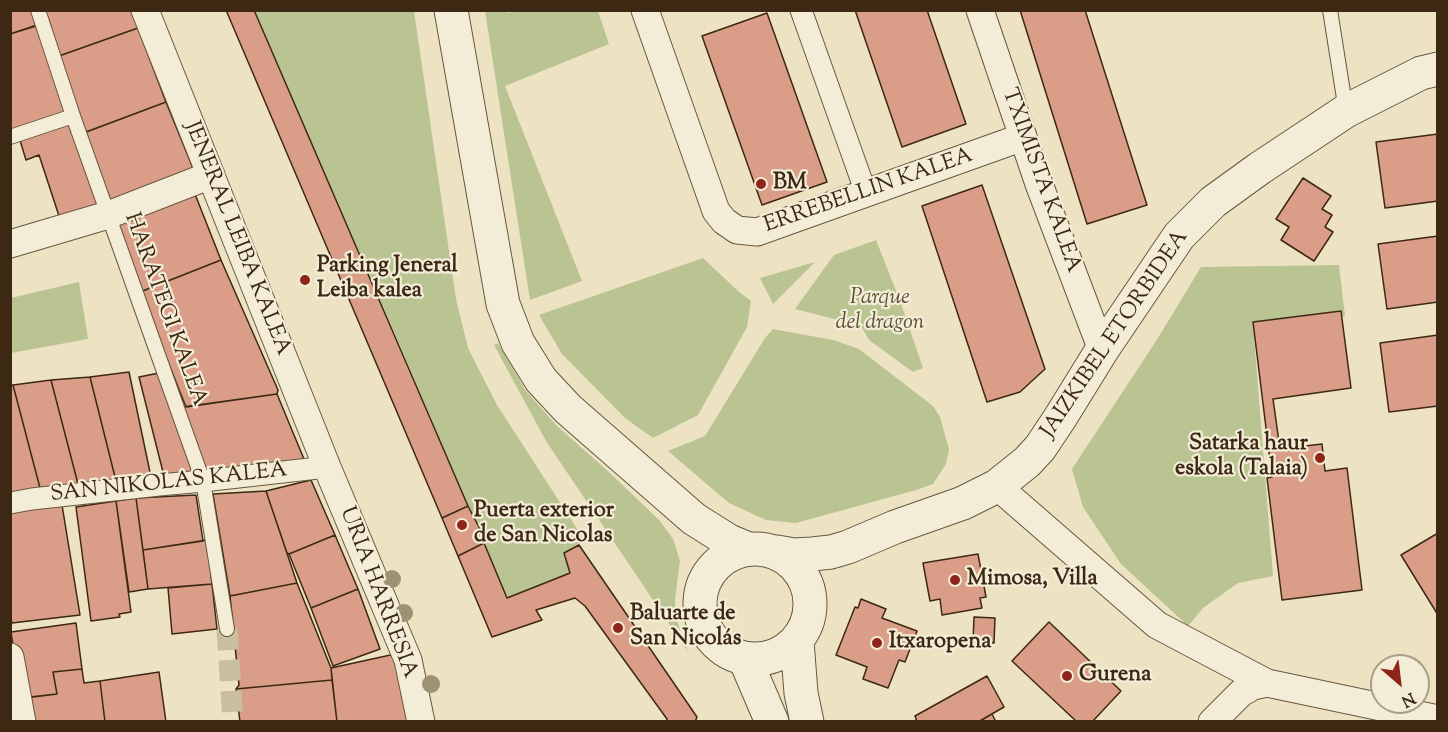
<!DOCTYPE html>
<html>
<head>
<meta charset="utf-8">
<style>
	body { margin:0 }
	#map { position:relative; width:1448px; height:732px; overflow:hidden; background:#ede3c3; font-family:"Sorts Mill Goudy",serif }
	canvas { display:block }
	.frame { position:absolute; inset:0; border:12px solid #3c2813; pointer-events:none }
	.north { position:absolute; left:1370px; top:654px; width:60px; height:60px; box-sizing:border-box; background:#f3edd8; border:2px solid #aa9e89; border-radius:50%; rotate:152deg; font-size:16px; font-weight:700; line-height:24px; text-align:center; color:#3c2813 }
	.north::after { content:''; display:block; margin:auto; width:21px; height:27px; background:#8f2418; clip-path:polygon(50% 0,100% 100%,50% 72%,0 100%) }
</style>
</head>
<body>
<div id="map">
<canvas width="1448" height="732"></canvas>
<div class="frame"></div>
<div class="north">N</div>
</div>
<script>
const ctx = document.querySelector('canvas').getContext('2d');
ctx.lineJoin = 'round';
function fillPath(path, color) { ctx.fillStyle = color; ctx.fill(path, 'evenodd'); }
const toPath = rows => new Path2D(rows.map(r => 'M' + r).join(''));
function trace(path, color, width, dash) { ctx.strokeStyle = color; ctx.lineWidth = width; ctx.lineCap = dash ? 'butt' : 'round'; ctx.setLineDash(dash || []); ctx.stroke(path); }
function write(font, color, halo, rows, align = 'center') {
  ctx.font = font + ' "Sorts Mill Goudy",serif'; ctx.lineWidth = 4.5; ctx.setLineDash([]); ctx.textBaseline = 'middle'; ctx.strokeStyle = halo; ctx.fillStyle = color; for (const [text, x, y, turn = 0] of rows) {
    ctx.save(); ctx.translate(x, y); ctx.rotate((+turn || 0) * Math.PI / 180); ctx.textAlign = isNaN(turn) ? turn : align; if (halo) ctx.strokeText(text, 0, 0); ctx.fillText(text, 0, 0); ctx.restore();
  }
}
const green = toPath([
	[254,11,414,11,456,299,468,348,497,405,583,538,579,545,564,553,570,573,507,598,404,355],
	[516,11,598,11,609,44,505,86,582,281,530,300,485,11,507,11,508,13],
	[876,240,900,301,923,368,913,372,869,340,861,326,795,309,834,255],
	[703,258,739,292,751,301,747,327,698,415,653,438,625,418,562,354,539,315],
	[815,262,773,304,760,278],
	[1339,265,1345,316,1253,323,1273,576,1238,583,1203,608,1188,626,1121,564,1083,507,1072,469,1158,338,1201,267],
	[79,282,88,339,11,353,11,298],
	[773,329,833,340,859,349,933,406,940,417,949,449,946,464,933,484,916,490,796,523,766,520,729,503,668,451,705,436,765,338],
	[498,343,526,391,557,426,610,473,659,520,673,539,680,561,675,599,676,618,688,652,546,441,494,345]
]);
const building = toPath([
	[10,10,34,10,40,24,10,34,10,10],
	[45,10,132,10,138,28,59,56,48,27,51,26,45,10],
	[226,10,254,10,468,506,442,518,226,10],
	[855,10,927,10,966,124,902,147,855,10],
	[1020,10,1085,10,1147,205,1087,224,1020,10],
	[767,13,827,182,762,205,702,36,767,13],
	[36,26,69,113,10,132,10,34,36,26],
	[138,28,166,102,86,132,56,57,138,28],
	[166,102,197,178,112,211,81,134,166,102],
	[70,120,99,209,61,222,39,155,26,160,19,137,70,120],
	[1438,134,1438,201,1385,208,1376,142,1438,134],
	[1303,178,1331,196,1322,209,1332,215,1325,227,1333,232,1314,261,1281,240,1289,227,1276,219,1303,178],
	[982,185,1045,369,1020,392,987,402,922,206,982,185],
	[193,189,221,260,140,292,113,219,193,189],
	[1438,236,1438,302,1387,309,1378,244,1438,236],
	[221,260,278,390,277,394,186,407,140,292,221,260],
	[1341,311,1351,388,1273,399,1280,449,1322,444,1325,471,1347,468,1362,590,1282,600,1267,478,1272,477,1253,322,1341,311],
	[1438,335,1438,406,1389,412,1380,343,1438,335],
	[129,372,151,477,116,481,90,377,129,372],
	[164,372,197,477,165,480,139,377,164,372],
	[90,377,116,481,78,484,51,380,90,377],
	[51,380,78,484,40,488,13,385,51,380],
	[10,385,13,385,40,488,10,493,10,385],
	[277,394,306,464,204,478,183,407,277,394],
	[311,480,335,535,289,554,287,553,266,491,311,480],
	[266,491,297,583,230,596,213,494,266,491],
	[196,495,203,541,143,550,136,498,196,495],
	[136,498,148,589,129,592,116,501,136,498],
	[116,501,131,612,119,614,120,617,91,621,76,507,116,501],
	[62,505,80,615,12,623,10,615,10,511,62,505],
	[468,506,482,533,484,543,458,556,442,518,468,506],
	[1438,533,1438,615,1401,555,1438,533],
	[335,535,358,589,311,608,289,554,335,535],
	[207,540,212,584,148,589,143,550,207,540],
	[484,543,507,598,570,573,564,553,579,545,697,717,695,722,666,722,667,719,585,606,575,598,536,610,542,620,492,637,458,556,484,543],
	[978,554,986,597,980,598,982,608,942,615,940,599,930,601,923,563,978,554],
	[297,583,331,668,332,680,236,689,239,685,230,596,297,583],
	[212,584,217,629,172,634,168,588,212,584],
	[358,589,380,649,333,666,311,608,358,589],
	[861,599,886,609,882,618,917,631,905,662,899,660,888,688,863,679,867,667,836,655,855,607,858,608,861,599],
	[974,617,995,618,994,643,973,642,974,617],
	[1049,622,1121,691,1092,722,1077,722,1012,661,1049,622],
	[76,623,82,669,53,672,57,694,21,698,11,632,76,623],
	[395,654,411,722,337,722,331,668,395,654],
	[82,669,84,683,100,681,105,722,29,722,25,698,57,694,53,672,82,669],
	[159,672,166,722,105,722,100,681,159,672],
	[987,676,1004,707,978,722,917,722,915,716,987,676],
	[332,680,337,722,240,722,236,689,332,680],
	[992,714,996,722,978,722,992,714]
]);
const pedestrianTunnel = toPath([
	[227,629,233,722]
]);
const service = toPath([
	[38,10,73,116,203,481,227,629],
	[1330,10,1346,111],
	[10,137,73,116]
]);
const pedestrian = toPath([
	[801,10,866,193],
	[10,503,32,499,159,485,203,481,327,467]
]);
const minor = toPath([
	[145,10,327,467,408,660,421,722],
	[645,10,716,211,724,221,737,230,757,232,1023,137],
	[980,10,1039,184,1102,350],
	[10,244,108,215,211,175],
	[997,486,1157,625,1267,683,1438,719],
	[10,657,22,722],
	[1212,722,1241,693,1253,686,1267,683]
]);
const tertiary = toPath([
	[451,10,503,304,518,343,541,380,568,409,694,519,729,541,748,549],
	'700 604a55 55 0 1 1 110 0a55 55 0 1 1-110 0Z',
	[777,552,794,555,812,554,831,552,848,547,895,527,963,503,997,486,1027,462,1040,448,1060,418,1102,350,1179,236,1213,202,1260,168,1346,111,1421,73,1438,69],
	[797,641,801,693,807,722],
	[745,659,772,722]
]);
const trees = [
	[392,579],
	[404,613],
	[431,684]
];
const markers = [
	[761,184,6,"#8f2418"],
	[305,280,6,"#8f2418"],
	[1320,458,6,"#8f2418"],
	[462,525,6,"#8f2418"],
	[955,580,6,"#8f2418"],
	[618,628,6,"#8f2418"],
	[877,643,6,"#8f2418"],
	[1067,676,6,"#8f2418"]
];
const streetNames = [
	["TXIMISTA KALEA",1040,181,70],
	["ERREBELLIN KALEA",869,192,-19],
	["JENERAL LEIBA KALEA",236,239,68],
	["HARATEGI KALEA",164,310,70],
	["JAIZKIBEL ETORBIDEA",1116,335,-56],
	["SAN NIKOLAS KALEA",169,484,-6],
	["URIA HARRESIA",377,593,69]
];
const poiNames = [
	["BM",773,184],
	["Parking Jeneral",317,267],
	["Leiba kalea",317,292],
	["Satarka haur",1308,445,"right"],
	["eskola (Talaia)",1308,470,"right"],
	["Puerta exterior",474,512],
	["de San Nicolas",474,537],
	["Mimosa, Villa",967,580],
	["Baluarte de",630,615],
	["San Nicolás",630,640],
	["Itxaropena",889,643],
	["Gurena",1079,676]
];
const parkNames = [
	["Parque",880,299],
	["del dragon",880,324]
];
fillPath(green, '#bac392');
fillPath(building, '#da9d87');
trace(building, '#3c2813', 1.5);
trace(pedestrianTunnel, '#cabea0', 21, [21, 10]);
trace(service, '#68573f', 16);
trace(pedestrian, '#68573f', 23);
trace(minor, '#68573f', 29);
trace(tertiary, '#68573f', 35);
trace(service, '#f3edd8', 14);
trace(pedestrian, '#f3edd8', 21);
trace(minor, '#f3edd8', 27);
trace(tertiary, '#f3edd8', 33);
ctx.fillStyle = '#9d9274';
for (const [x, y] of trees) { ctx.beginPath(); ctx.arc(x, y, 9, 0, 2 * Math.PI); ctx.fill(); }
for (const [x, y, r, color] of markers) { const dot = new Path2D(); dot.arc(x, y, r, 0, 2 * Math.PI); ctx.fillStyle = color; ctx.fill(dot); trace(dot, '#f3edd8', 2); }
write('22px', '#3c2813', '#f3edd8', streetNames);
write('bold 22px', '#3c2813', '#f3edd8', poiNames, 'left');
write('italic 22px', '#5c4f33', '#f3edd8', parkNames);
</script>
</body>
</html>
